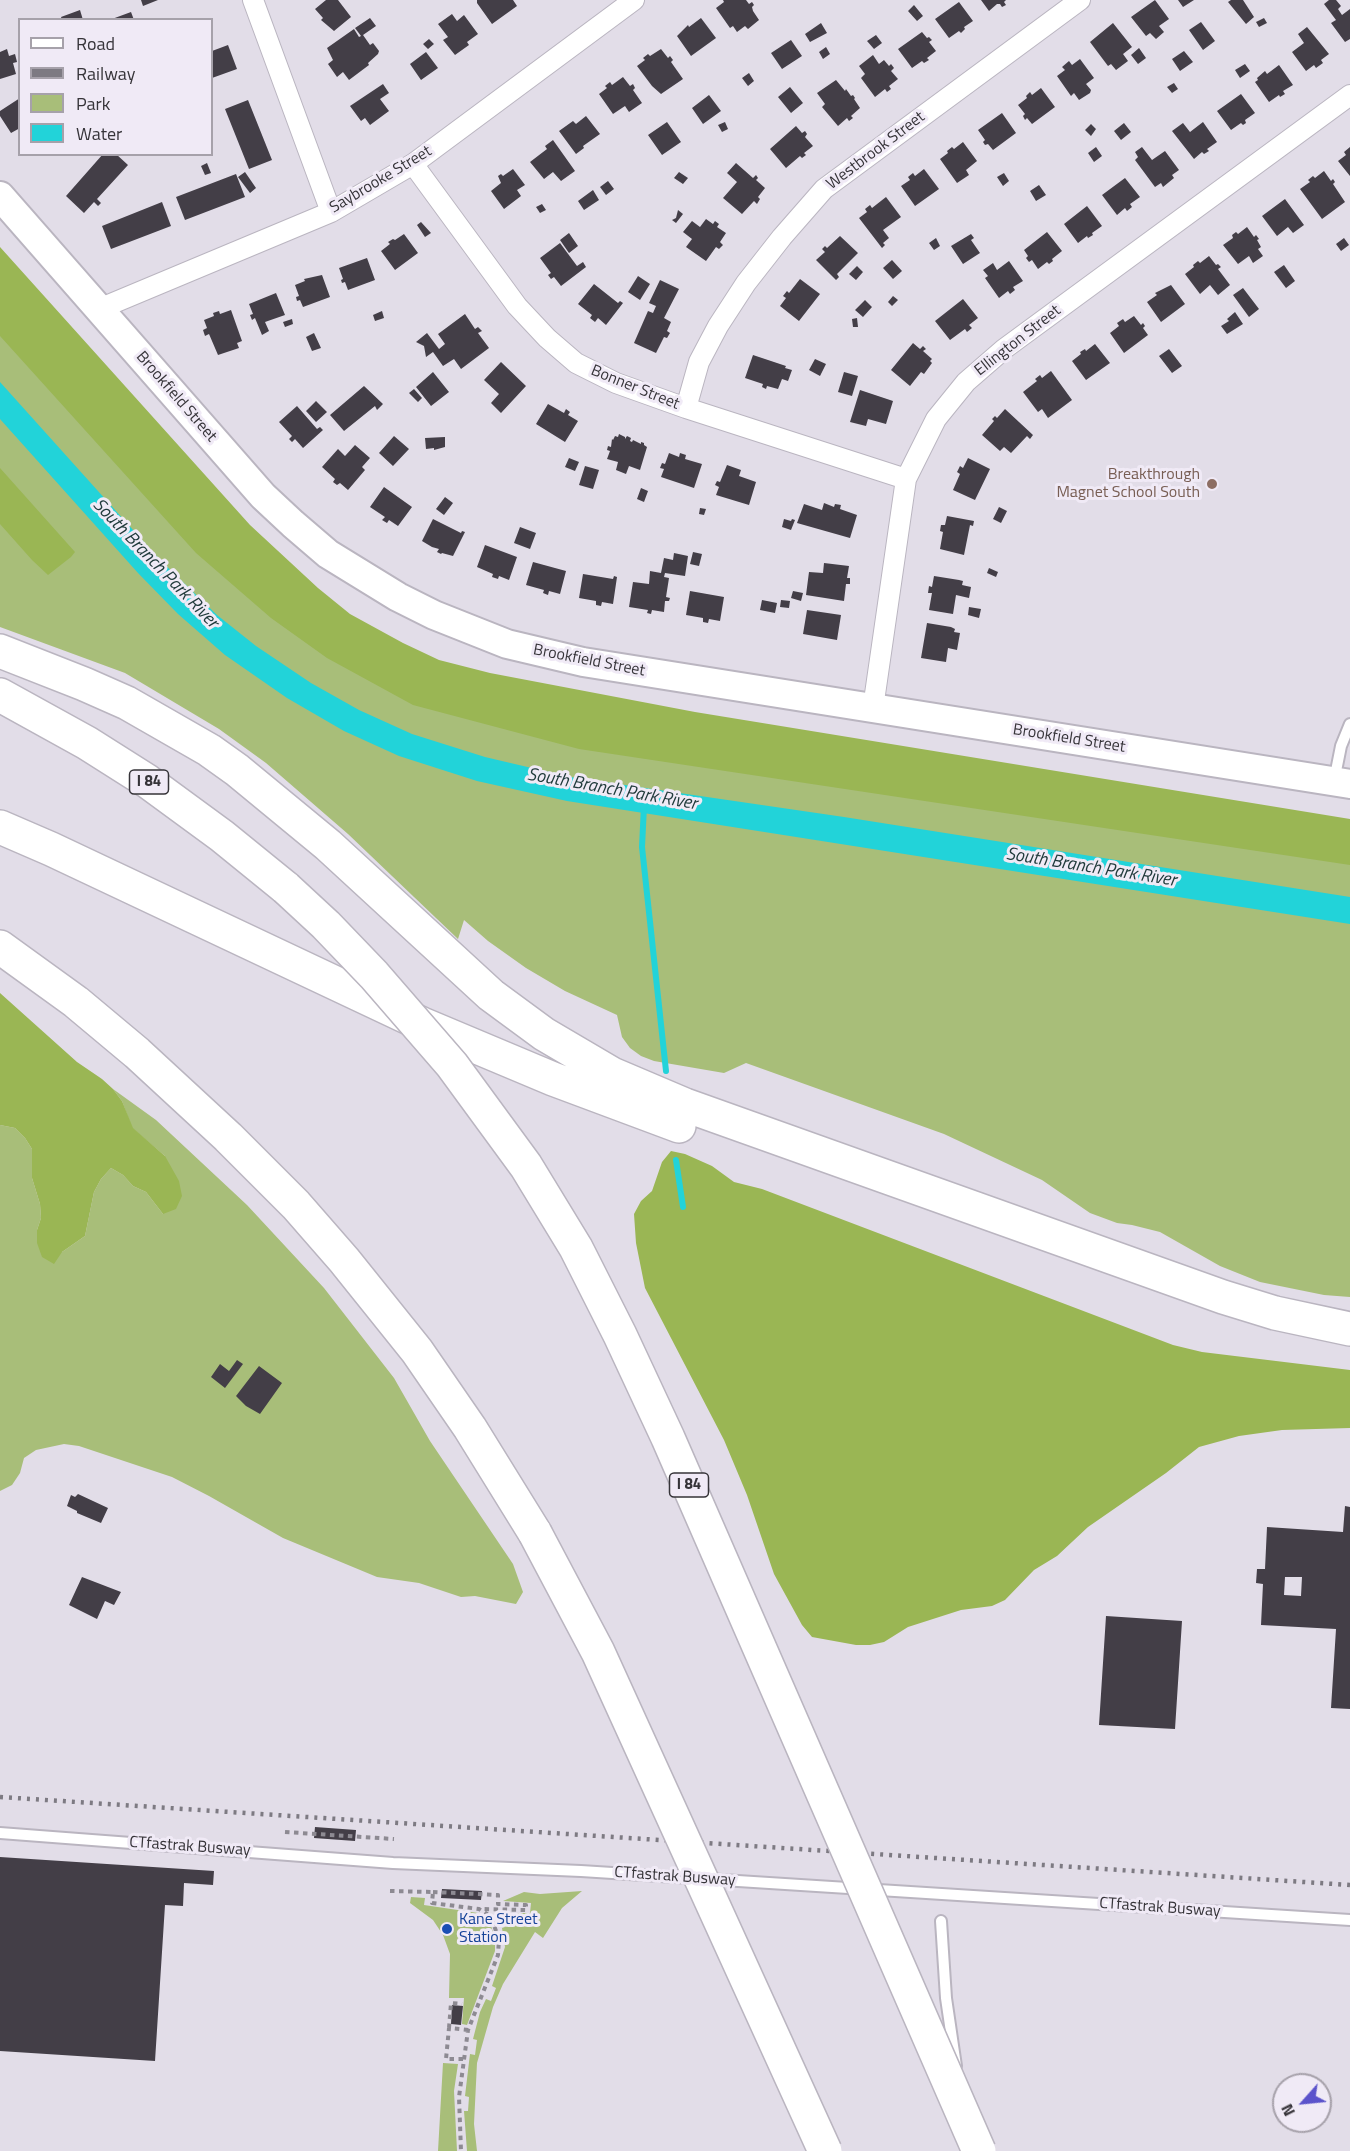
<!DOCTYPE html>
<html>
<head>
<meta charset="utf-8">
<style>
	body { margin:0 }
	#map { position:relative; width:1350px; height:2151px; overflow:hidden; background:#e2dde8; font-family:"Titillium Web",sans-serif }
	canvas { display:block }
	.legend { position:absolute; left:18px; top:18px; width:195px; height:138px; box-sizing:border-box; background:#f0eaf6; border:2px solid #a6a1aa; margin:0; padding:8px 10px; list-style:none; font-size:18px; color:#363439 }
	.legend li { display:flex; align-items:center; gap:12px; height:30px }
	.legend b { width:30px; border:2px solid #a6a1aa }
	.north { position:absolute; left:1272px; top:2073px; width:60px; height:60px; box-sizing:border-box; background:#f0eaf6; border:2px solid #a6a1aa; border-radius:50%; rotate:243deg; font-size:16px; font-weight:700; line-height:24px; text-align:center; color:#363439 }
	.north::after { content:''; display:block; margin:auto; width:21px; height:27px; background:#5b53cb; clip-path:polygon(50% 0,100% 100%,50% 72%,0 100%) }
</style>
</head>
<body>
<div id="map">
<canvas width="1350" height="2151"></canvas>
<ul class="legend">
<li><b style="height:8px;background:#fff"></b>Road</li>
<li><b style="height:8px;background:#7d7a82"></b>Railway</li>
<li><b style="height:16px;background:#a8be79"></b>Park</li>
<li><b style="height:16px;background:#22d3d9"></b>Water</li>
</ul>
<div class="north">N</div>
</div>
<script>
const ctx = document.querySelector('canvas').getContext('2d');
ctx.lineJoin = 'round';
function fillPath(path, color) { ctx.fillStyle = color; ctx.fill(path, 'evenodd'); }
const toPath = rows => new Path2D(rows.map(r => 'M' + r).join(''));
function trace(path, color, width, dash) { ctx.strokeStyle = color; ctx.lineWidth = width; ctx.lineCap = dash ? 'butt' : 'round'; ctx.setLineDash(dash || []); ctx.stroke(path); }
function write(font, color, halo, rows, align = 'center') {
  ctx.font = font + ' "Titillium Web",sans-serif'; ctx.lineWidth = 6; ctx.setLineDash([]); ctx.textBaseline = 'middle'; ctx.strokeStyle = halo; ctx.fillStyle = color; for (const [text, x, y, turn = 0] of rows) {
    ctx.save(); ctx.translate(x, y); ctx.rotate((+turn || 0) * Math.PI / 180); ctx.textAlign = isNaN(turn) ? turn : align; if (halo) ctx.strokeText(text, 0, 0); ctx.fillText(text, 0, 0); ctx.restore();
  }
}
const green = toPath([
	[0,250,281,565,356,620,425,656,499,684,1350,828,1350,1297,1324,1295,1260,1282,1220,1266,1160,1232,1132,1225,1117,1223,1090,1213,1042,1180,944,1134,746,1063,724,1073,654,1061,641,1056,630,1048,622,1037,617,1015,565,991,526,968,488,941,464,920,458,939,348,834,266,763,219,729,125,673,0,627],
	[113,1089,156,1120,247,1205,324,1288,394,1378,430,1441,513,1564,523,1592,516,1604,475,1596,461,1597,419,1583,377,1577,283,1538,209,1496,172,1477,79,1446,64,1444,36,1450,24,1458,20,1473,12,1485,0,1491,0,1125,15,1128,25,1138,32,1149,32,1178,40,1204,41,1218,37,1230,62,1252,85,1236,94,1192,101,1179,111,1168,123,1175,133,1186,146,1192,163,1214,165,1156,132,1128,122,1101],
	[582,1891,562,1908,543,1938,535,1932,503,1984,493,2007,477,2063,474,2124,477,2151,467,2151,464,2111,468,2111,469,2097,465,2096,469,2062,470,2054,475,2055,477,2040,473,2039,480,2012,486,1999,491,2001,496,1988,492,1986,505,1947,502,1928,519,1922,520,1917,517,1917,517,1913,530,1913,531,1903,503,1901,524,1892,540,1894],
	[411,1897,425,1898,424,1905,478,1913,484,1916,491,1925,495,1941,495,1951,467,2025,462,2024,464,1998,449,1998,450,1954,443,1935,433,1920,410,1903],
	[443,2063,458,2064,454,2091,457,2151,438,2151]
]);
const forest = toPath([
	[0,247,250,525,318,588,350,614,403,643,439,660,490,673,695,712,1350,819,1350,865,579,749,413,705,327,658,271,618,196,553,0,336],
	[0,468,75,552,71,557,48,575,32,560,0,524],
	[0,993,77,1062,102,1079,113,1089,122,1101,133,1128,165,1156,179,1181,182,1196,176,1209,163,1214,146,1192,133,1186,123,1175,111,1168,101,1179,94,1192,85,1236,62,1252,54,1264,42,1257,37,1243,37,1230,41,1218,40,1204,32,1178,32,1149,25,1138,15,1128,0,1125],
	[671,1151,685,1154,712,1166,734,1182,762,1189,1173,1345,1202,1352,1350,1370,1350,1428,1282,1430,1239,1436,1199,1447,1166,1473,1088,1527,1057,1556,1034,1570,1005,1600,992,1606,961,1610,908,1627,884,1642,870,1645,856,1645,812,1637,802,1625,774,1574,747,1495,724,1440,645,1288,636,1243,634,1214,641,1201,652,1191,662,1162]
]);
const water = toPath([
	[0,382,160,560,217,615,256,646,311,683,359,710,412,734,485,757,570,777,844,817,1350,897,1350,924,567,801,477,781,399,756,344,731,287,698,225,655,178,614,138,573,0,419]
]);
const stream = toPath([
	[644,806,642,847,666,1071],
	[676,1160,683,1207]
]);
const building = toPath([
	[141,0,158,0,143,6],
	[326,0,338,0,351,17,334,31,321,20,323,18,315,9],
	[477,0,513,0,517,6,492,24,477,3],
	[723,0,746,0,749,4,752,2,754,5,752,7,753,11,759,20,748,29,745,26,737,32,733,26,730,28,716,8,724,2],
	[981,0,1006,0,1004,2,1006,5,1002,7,1000,4,997,4,989,11],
	[1155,0,1169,19,1159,26,1164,32,1156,39,1150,33,1146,36,1131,17],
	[1178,0,1194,0,1183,7],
	[1231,0,1243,0,1254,17,1246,24,1228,2],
	[1329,0,1336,0,1341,6,1338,9,1342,15,1350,9,1350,39,1345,42,1331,23,1336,20,1324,4],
	[959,2,973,21,964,27,965,29,961,33,959,31,949,38,935,19],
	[914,5,923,16,917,21,908,11],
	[80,10,83,20,62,20,61,17],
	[131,12,134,20,112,20,112,19],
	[452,14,457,21,464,15,478,34,467,42,469,45,455,55,443,40,448,37,438,24],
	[370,18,376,26,363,35,370,45,373,43,379,51,378,54,368,63,369,65,349,80,343,72,337,77,328,64,333,60,327,48,354,29,359,37,361,36,355,28],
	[701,18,716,38,691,56,677,36,688,25,689,27],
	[1264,18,1267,23,1259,27,1256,22],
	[1201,22,1215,41,1203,50,1189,30],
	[821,23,827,33,810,42,805,34],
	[1113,23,1132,47,1123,54,1128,61,1116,70,1111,64,1108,66,1090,42],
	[1307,27,1329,54,1321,60,1323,63,1316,68,1314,65,1306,71,1292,52,1304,43,1298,34],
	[922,32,927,38,929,37,932,40,929,42,936,51,927,58,929,60,924,63,922,61,912,68,898,49],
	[876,35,882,43,874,49,867,41],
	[429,39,434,44,428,49,423,44],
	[791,40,802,56,782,69,771,53],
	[228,45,237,69,212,78,212,51],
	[826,47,830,54,823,59,819,52],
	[1139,48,1146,58,1138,64,1131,55],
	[7,49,9,56,15,54,17,62,13,63,16,74,0,79,0,52],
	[661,49,668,58,670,56,673,60,671,62,683,79,661,94,652,86,637,66,645,60,643,58,648,54,650,56],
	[1184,51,1193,62,1180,71,1172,59],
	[426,52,438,68,421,80,410,64],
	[873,55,879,64,884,60,889,66,891,64,894,68,891,71,898,79,889,86,891,89,887,92,885,89,875,97,861,78,865,74,859,66],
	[1080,59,1094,78,1086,84,1091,90,1090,93,1079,100,1074,93,1071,96,1057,76,1065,70,1062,67,1069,61,1072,65],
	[1245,64,1250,71,1240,78,1235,70],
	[1279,65,1293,85,1283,91,1285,94,1280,97,1279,95,1269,102,1255,82,1258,80,1257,78,1265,71,1267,74],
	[749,73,754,81,748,86,742,78],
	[623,77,630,86,633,84,635,88,633,90,642,103,629,112,625,106,613,114,599,94,607,88,605,86,610,82,612,85],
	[836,80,845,91,846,89,851,96,853,95,855,98,854,99,860,108,851,116,853,118,849,121,847,118,838,126,822,107,825,104,817,93],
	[1174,83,1178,89,1172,93,1167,87],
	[383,84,389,93,380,99,389,111,370,125,365,118,361,121,350,106],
	[790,87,803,103,791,113,778,97],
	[1041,88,1055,107,1032,124,1027,118,1025,120,1023,116,1025,114,1018,105,1027,98,1026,96,1030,92,1032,95],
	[1241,94,1255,113,1245,120,1246,123,1243,125,1241,123,1231,130,1217,111],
	[709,95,721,111,703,124,692,108],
	[20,98,20,128,11,133,0,116,0,111],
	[248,100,272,160,249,169,225,109],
	[1002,113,1016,133,993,150,988,144,985,145,983,142,985,140,978,130],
	[586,116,600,134,583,146,584,148,576,154,559,131,573,121,576,124],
	[667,122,681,142,662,155,648,135],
	[725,122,728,129,722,132,718,125],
	[1203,122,1217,142,1207,149,1209,151,1204,154,1202,152,1194,159,1172,131,1183,123,1190,132],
	[1124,123,1131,132,1121,140,1114,131],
	[1091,124,1096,129,1091,136,1085,130],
	[796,126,802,133,805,131,807,134,805,137,813,146,804,153,806,155,802,158,800,156,786,168,770,149],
	[553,140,575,171,561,181,553,172,544,179,530,162,547,149,545,146],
	[963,142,977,161,966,170,969,175,957,183,940,159,948,153,947,151,952,147,954,149],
	[1096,147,1102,156,1094,162,1088,153],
	[1142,147,1152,160,1165,151,1179,170,1172,175,1174,178,1163,187,1161,183,1155,187,1135,160,1138,157,1135,152],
	[1350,147,1350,176,1338,161,1346,155,1344,152],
	[103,154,116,154,128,165,97,199,101,203,98,206,94,202,84,213,66,196],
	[207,163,211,173,205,175,201,166],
	[736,163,753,178,756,175,758,178,756,180,765,188,758,197,760,199,757,204,754,201,742,214,723,198,737,182,727,173],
	[513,169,525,185,517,190,521,196,504,209,491,191,501,183,498,176,501,174,503,176],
	[924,169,939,189,915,206,901,186,910,180,908,177,913,173,915,176],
	[1324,171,1331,181,1333,179,1335,182,1333,184,1345,202,1322,219,1300,189,1310,182,1308,180,1313,176,1315,178],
	[245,172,256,188,250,193,238,177],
	[679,172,688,178,683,184,674,178],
	[1004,173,1009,181,1003,186,997,177],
	[236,174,245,197,185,220,176,197],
	[1125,178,1140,197,1130,204,1132,207,1127,211,1125,208,1117,215,1102,195],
	[608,181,614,189,606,195,600,187],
	[1039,185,1046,195,1036,201,1030,191],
	[593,190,599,200,584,210,578,201],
	[886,197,901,217,883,230,889,238,883,243,885,245,882,248,859,218,867,212,865,209,870,205,872,208],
	[1285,199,1304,225,1293,233,1288,227,1277,236,1262,216],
	[162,202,171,226,111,249,102,226],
	[542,204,546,210,540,213,536,207],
	[1087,206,1102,226,1092,233,1093,235,1088,238,1087,236,1078,243,1064,224],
	[678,210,683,214,676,223,672,220,676,218],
	[706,219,713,224,715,221,719,224,717,227,726,233,720,242,723,245,719,249,716,247,706,261,686,247,692,239,683,232,692,221,700,227],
	[421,222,431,233,425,237,417,225],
	[1247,227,1254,237,1256,235,1259,239,1257,240,1261,247,1258,249,1263,256,1253,263,1249,256,1238,264,1223,245,1233,238,1232,235,1236,232,1238,234],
	[1047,232,1062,251,1052,259,1053,261,1049,264,1047,262,1038,269,1032,260,1029,262,1026,258,1028,256,1024,250],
	[569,233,578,246,569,253,560,240],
	[404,234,418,253,395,270,381,251,390,244,388,242,393,239,395,240],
	[971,234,974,238,971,240,980,253,963,264,951,246],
	[840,236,858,253,837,274,839,277,836,280,816,260,825,252,822,249,825,246,827,248],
	[936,238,940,246,934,250,929,243],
	[1344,238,1349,245,1341,251,1336,244],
	[560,243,577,266,583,262,586,267,561,286,554,277,551,279,548,275,551,273,540,258],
	[1209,256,1216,265,1218,264,1221,267,1218,269,1230,285,1218,295,1210,285,1200,294,1185,274,1194,267,1193,265,1198,261,1200,263],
	[367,258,375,280,348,290,345,282,342,283,341,280,343,279,339,268],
	[892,260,902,271,893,279,883,268],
	[1009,261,1023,281,1013,287,1015,290,1010,294,1008,291,999,298,985,278,988,276,983,270,993,263,997,270],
	[1284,265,1295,281,1286,288,1274,272],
	[857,266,863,272,856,280,849,274],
	[322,275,330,297,303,307,300,300,297,301,296,297,299,296,295,285,305,281,304,279],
	[638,276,650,284,640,300,628,292],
	[800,279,820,294,799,321,780,306,786,298,783,296,787,291,789,293],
	[660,280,679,289,664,318,671,322,667,331,670,333,667,338,664,337,656,353,634,343,648,311,653,313,656,306,649,303],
	[594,284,618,303,620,301,623,303,606,325,598,318,595,322,590,318,592,315,578,304],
	[1171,285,1185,304,1161,322,1147,302,1157,295,1155,293],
	[1243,288,1259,309,1249,317,1233,295],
	[276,293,285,315,265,322,269,331,262,335,255,318,252,320,250,315,253,314,249,304],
	[893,296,898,300,892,306,888,302],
	[963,299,978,318,969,325,972,328,967,332,965,329,950,340,935,321],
	[865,300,872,307,863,317,855,310],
	[231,310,242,341,237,343,239,348,218,355,209,334,205,336,203,330,207,328,204,320,214,316,213,313,219,311,220,314],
	[382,311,384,318,375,321,373,315],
	[1235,312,1243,324,1227,334,1221,326,1229,321,1227,319],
	[465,314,475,329,478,327,482,331,478,333,489,348,461,369,454,359,443,366,433,352,426,357,424,346,416,342,427,333,439,349,445,344,438,334],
	[1134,316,1141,325,1143,323,1145,326,1143,328,1148,335,1124,353,1110,333,1119,326,1117,323,1123,319,1125,322],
	[857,318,858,327,853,327,852,319],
	[292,319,293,324,285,327,283,322],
	[314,333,321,348,312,351,306,337],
	[913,343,920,349,923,346,926,349,923,351,932,359,930,361,932,363,924,374,921,372,910,386,891,370],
	[1095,344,1110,363,1086,380,1072,361,1081,354,1080,352,1085,349,1086,351],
	[1169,349,1182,366,1172,373,1159,356],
	[753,355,786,366,785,368,792,370,788,381,782,379,778,389,767,386,766,389,762,387,763,384,745,378],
	[815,359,826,364,820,376,809,370],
	[501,362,526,386,501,413,491,403,499,394,484,380],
	[1051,371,1072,400,1048,418,1042,409,1038,412,1023,392,1037,381,1035,379,1040,375,1042,378],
	[433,372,449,392,431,406,416,387],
	[844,372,858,376,852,396,838,392],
	[364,386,383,404,377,410,375,406,344,431,330,415],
	[414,389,422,398,418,402,409,393],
	[860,390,893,401,886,424,868,419,866,426,850,422],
	[316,401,327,412,316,422,306,411],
	[548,404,564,413,566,409,570,412,568,415,578,421,565,442,536,424],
	[297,406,317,429,320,427,323,430,303,448,295,439,292,442,289,439,292,436,279,422],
	[1005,409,1033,435,1030,439,1027,436,1011,453,1004,447,1000,451,982,435,994,421,992,419,995,416,997,418],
	[619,434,625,437,625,439,627,436,631,438,630,441,632,442,633,440,641,444,641,442,644,443,644,445,647,447,640,470,629,466,626,474,616,470,618,462,607,459,610,451,607,450,608,446,611,447,612,439,613,440,615,436,618,437],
	[394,436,409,449,393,466,379,453],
	[445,437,445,447,434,450,434,448,426,449,425,438],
	[355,445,370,458,362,467,365,470,348,490,340,483,337,485,333,482,335,479,322,467,338,449,345,456],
	[669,453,679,457,680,453,686,455,685,459,702,464,694,488,661,477,664,469,660,468,662,463,665,464],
	[569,458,579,462,575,471,565,467],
	[968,458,990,469,975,500,953,490,960,474,957,472,960,466,963,468],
	[727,465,741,470,739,476,756,482,749,505,716,495,719,487,715,485,717,481,720,482],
	[585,466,599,470,593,489,579,485],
	[384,487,412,507,398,526,389,520,387,523,382,520,385,517,370,507],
	[641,488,648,491,644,502,637,499],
	[445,497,453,503,444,515,436,509],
	[824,503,834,507,835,504,841,505,840,509,857,515,850,538,797,523,804,504,822,510],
	[999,507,1007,511,1001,523,993,519],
	[700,508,706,509,704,515,699,514],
	[947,516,974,521,973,526,970,525,964,555,940,549,943,532,940,531,941,525,945,525],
	[433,519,461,533,462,531,465,532,453,556,442,553,441,554,437,552,439,549,432,547,422,541],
	[784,519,791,521,792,519,795,520,791,530,782,527],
	[520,527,536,533,530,549,514,543],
	[485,545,517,557,509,580,499,576,498,579,492,577,493,574,477,567],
	[693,552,702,554,699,566,690,564],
	[674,553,688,556,685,576,665,573,664,577,669,578,666,597,670,598,669,601,665,601,664,612,652,610,651,614,647,613,648,610,629,607,633,582,649,584,650,571,661,573,664,558,673,560],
	[533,562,566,571,560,594,549,591,548,595,543,593,544,590,526,585],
	[824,563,849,566,847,578,850,578,850,584,846,584,844,601,806,595,809,572,823,573],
	[989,568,998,572,996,577,987,573],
	[583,574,613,579,614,576,617,577,613,604,602,602,601,606,596,605,596,601,579,598],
	[934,576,959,580,963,581,962,585,971,587,969,598,956,595,953,614,929,610,932,593,928,593,929,586,932,587],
	[690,591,724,597,720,621,709,619,708,623,703,622,703,618,686,615],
	[793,591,803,593,801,601,791,598],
	[762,600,777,603,775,613,760,610],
	[781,600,790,601,789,608,780,607],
	[969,607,981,609,979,618,968,615],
	[807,610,841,615,837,640,803,634],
	[927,623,951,627,955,629,954,632,960,633,957,650,948,648,946,662,921,658],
	[237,1360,243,1364,225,1388,211,1377,220,1364,229,1371],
	[259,1366,282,1383,260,1414,246,1406,236,1396],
	[78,1494,108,1508,101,1523,77,1513,77,1511,67,1506,71,1495,75,1497],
	[1345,1506,1350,1507,1350,1709,1331,1708,1336,1629,1261,1625,1263,1584,1256,1583,1257,1569,1265,1569,1267,1527,1343,1532],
	[1285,1577,1302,1577,1301,1596,1284,1595],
	[82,1577,121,1592,114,1605,105,1601,97,1619,69,1605],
	[1106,1616,1182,1621,1175,1729,1099,1725],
	[315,1827,356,1830,355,1841,314,1838],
	[0,1857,214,1871,213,1885,184,1883,183,1906,165,1905,155,2061,0,2051],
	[442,1889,482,1891,481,1900,441,1898],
	[452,2005,463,2006,461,2025,451,2024]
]);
const path = toPath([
	[285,1832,394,1839],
	[390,1891,433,1892,432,1903,479,1909,487,1914,492,1920,499,1939,498,1955,468,2030,459,2097,461,2151],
	[433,1892,498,1895,498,1904,526,1905,526,1910,480,1909],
	[494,1924,512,1918],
	[449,2028,451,2003,462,2004],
	[463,2059,446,2059,449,2028,468,2030]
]);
const lane = toPath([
	[1334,781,1341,746,1350,724],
	[0,1833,393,1863,581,1871,1350,1920],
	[941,1921,946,1998,956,2066]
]);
const street = toPath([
	[253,0,331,212],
	[413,164,517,306,547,338,576,363,616,383,686,408,906,479],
	[99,309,331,212,413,164,634,0],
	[686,408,699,362,718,326,746,283,782,237,824,189,1080,0],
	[873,708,906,479,936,419,966,382,1004,349,1350,95]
]);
const secondary = toPath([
	[0,196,263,496,293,524,328,554,398,597,434,615,507,644,583,662,1350,784]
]);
const highway = toPath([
	[0,651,84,684,127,703,209,750,237,770,328,845,491,995,544,1034,612,1074,685,1105,1223,1297,1275,1313,1350,1329],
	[0,695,87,743,147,781,222,836,286,888],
	[0,827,51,849,422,1024,553,1079,679,1126],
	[0,947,76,1002,137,1053,228,1137,296,1205,344,1260,417,1351,470,1428,535,1533]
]);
const rail = toPath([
	[0,1797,1350,1885]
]);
const highwayBridge = toPath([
	[286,888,326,925,374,975,452,1065,526,1166,576,1248,620,1335,668,1438,979,2151],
	[535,1533,598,1652,825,2151]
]);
const markers = [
	[1212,484,6,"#8d6e63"],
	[447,1929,6,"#1a4fb4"]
];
const shields = [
	[149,782,39],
	[689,1485,39]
];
const shieldNames = [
	["I 84",149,782],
	["I 84",689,1485]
];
const streetNames = [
	["Westbrook Street",876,151,-37],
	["Saybrooke Street",381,180,-31],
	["Ellington Street",1018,341,-38],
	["Bonner Street",635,388,22],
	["Brookfield Street",176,397,49],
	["Brookfield Street",589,661,11],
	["Brookfield Street",1069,739,9],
	["CTfastrak Busway",190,1847,4],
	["CTfastrak Busway",675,1877,4],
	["CTfastrak Busway",1160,1908,4]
];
const educationNames = [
	["Breakthrough",1200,475],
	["Magnet School South",1200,493]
];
const transitNames = [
	["Kane Street",459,1920],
	["Station",459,1938]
];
const waterNames = [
	["South Branch Park River",155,564,46],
	["South Branch Park River",612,790,10],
	["South Branch Park River",1091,868,9]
];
fillPath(green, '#a8be79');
fillPath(forest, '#9ab654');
fillPath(water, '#22d3d9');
trace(stream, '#22d3d9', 6);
fillPath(building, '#433e47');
trace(lane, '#bab5c0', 14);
trace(street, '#bab5c0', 22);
trace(secondary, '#bab5c0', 32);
trace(highway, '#bab5c0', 36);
trace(path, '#8d8a92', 4, [4.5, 4.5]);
trace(lane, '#fff', 10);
trace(street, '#fff', 20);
trace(secondary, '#fff', 28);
trace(highway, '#fff', 33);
trace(rail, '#7d7a82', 4.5, [3, 6]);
trace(highwayBridge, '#bab5c0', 36, []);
trace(highwayBridge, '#fff', 33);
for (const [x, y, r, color] of markers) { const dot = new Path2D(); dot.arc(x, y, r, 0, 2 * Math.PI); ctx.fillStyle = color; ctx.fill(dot); trace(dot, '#f0eaf6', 2); }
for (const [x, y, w] of shields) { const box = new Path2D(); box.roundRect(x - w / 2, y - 12, w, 24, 4.5); ctx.fillStyle = '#f0eaf6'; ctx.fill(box); trace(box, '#363439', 1.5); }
write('bold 15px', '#363439', null, shieldNames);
write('16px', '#363439', '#f0eaf6', streetNames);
write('16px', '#785e54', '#f0eaf6', educationNames, 'right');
write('16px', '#164399', '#f0eaf6', transitNames, 'left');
write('italic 18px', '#213b3c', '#f0eaf6', waterNames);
</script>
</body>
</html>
